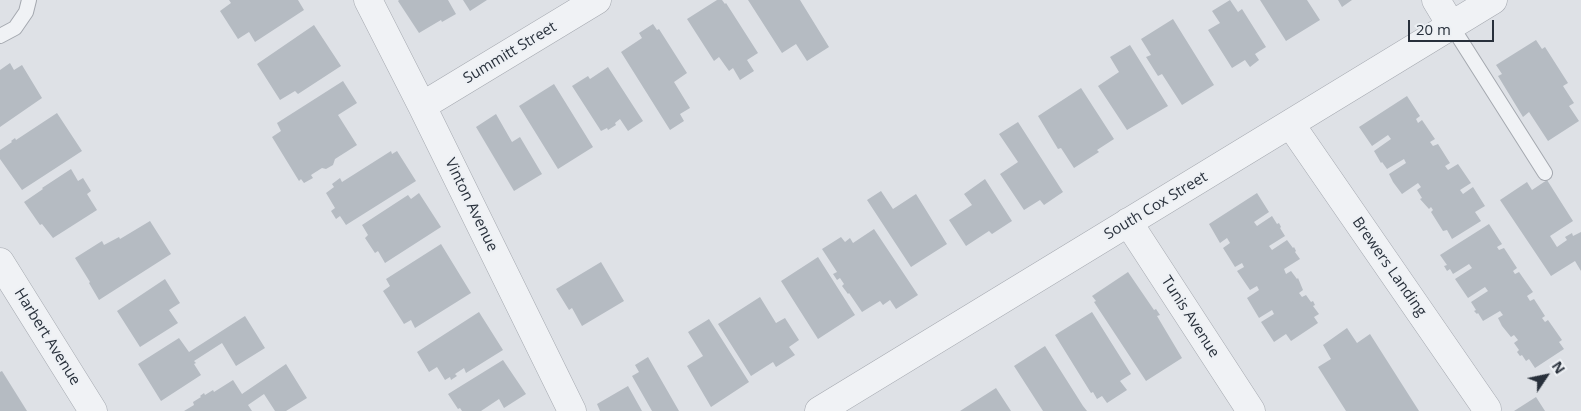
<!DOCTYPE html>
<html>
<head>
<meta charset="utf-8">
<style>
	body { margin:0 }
	#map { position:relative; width:1581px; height:411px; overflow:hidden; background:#dee1e6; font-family:"Open Sans",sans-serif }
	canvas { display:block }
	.north { position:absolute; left:1521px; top:351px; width:50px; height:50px; -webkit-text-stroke:4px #edf0f4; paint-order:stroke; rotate:56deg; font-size:14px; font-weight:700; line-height:20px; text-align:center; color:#28303b }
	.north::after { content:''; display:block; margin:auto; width:18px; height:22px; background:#28303b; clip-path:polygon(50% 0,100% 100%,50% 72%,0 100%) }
	.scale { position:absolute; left:1408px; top:20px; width:86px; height:22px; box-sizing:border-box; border:2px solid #28303b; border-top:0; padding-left:6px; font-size:15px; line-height:18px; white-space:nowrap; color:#28303b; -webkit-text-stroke:4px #edf0f4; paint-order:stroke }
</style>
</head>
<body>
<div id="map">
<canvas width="1581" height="411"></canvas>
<div class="north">N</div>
<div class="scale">20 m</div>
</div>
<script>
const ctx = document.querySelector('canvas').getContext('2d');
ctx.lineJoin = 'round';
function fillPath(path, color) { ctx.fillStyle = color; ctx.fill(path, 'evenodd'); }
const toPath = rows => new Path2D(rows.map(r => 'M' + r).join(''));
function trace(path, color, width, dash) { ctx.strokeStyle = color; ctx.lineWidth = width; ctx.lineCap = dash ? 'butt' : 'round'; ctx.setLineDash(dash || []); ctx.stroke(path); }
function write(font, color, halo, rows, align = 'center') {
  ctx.font = font + ' "Open Sans",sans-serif'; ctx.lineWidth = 4; ctx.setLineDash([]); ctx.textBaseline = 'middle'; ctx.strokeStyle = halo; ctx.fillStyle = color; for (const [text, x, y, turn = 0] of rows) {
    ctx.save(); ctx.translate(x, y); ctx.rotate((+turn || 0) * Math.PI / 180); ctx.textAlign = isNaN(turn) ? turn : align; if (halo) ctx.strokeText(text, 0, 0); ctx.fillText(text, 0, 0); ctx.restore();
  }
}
const building = toPath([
	[229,0,298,0,304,10,255,42,249,32,238,39,220,11,231,3],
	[399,0,448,0,456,14,442,22,441,20,419,33,398,1],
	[463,0,487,0,470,11],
	[717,0,722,0,725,4,726,3,758,53,747,60,754,71,740,80,733,68,729,71,719,57,714,61,687,19],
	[748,0,800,0,829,47,807,61,796,44,782,53],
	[1230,0,1238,12,1242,9,1266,47,1255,54,1259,60,1250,67,1245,60,1232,68,1208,30,1220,23,1212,11],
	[1260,0,1307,0,1320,20,1286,41],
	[1338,0,1352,0,1342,7],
	[1173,19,1214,85,1182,105,1162,74,1158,76,1146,57,1151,55,1141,39],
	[653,24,657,30,659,29,687,73,674,82,690,108,680,114,684,121,670,130,621,52,642,38,639,33],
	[314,25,341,66,298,94,295,91,280,100,257,64],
	[1536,40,1542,49,1545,47,1568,83,1563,86,1574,103,1569,106,1579,121,1548,141,1529,112,1523,117,1498,76,1502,74,1496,65],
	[1130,45,1168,106,1127,130,1098,86,1119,72,1110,57],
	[10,63,14,70,22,65,42,98,0,127,0,70],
	[608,67,643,121,628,131,620,119,615,123,616,125,608,130,607,128,601,131,572,86,588,76,590,79],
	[343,81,357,103,338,115,357,145,335,159,333,165,326,169,322,168,311,175,313,178,304,183,301,179,299,181,272,137,281,131,277,123],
	[554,84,593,147,558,169,519,106],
	[1081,88,1114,139,1097,150,1099,152,1074,168,1061,148,1058,149,1038,116],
	[1407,96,1420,116,1416,119,1418,123,1422,120,1435,139,1430,142,1433,146,1438,144,1450,163,1445,166,1448,170,1458,164,1471,183,1460,190,1463,194,1473,187,1485,206,1475,212,1481,221,1452,239,1447,230,1443,231,1431,212,1433,210,1431,207,1429,209,1420,199,1422,198,1417,190,1421,187,1418,183,1402,194,1393,182,1389,174,1406,163,1404,159,1387,169,1382,162,1381,163,1374,151,1391,139,1388,135,1372,146,1359,127],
	[57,113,82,151,22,190,0,159,0,150,12,142,11,141,15,138,16,140],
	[496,114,512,142,520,137,542,174,514,191,476,127],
	[1018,122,1063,192,1044,205,1040,200,1024,210,1000,174,1018,162,999,134],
	[391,151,392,154,397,151,416,181,346,225,340,216,336,219,331,211,335,208,326,193,334,187,332,184,340,178,342,182],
	[71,169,78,181,83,178,91,191,87,194,97,210,53,238,42,224,40,225,24,202,43,189,42,188],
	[985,179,1012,221,992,234,989,231,966,246,949,220,972,205,964,194],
	[1547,180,1573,221,1550,236,1557,247,1567,240,1565,237,1572,233,1573,236,1581,232,1581,271,1575,261,1551,276,1500,200,1527,182,1532,190],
	[881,191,893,209,916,194,947,244,911,267,867,200],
	[419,193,441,227,385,263,378,251,375,253,365,238,368,235,362,225,408,195,411,199],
	[1257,193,1269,212,1254,222,1257,226,1272,216,1277,224,1279,223,1281,227,1280,228,1285,236,1269,246,1272,250,1287,240,1293,248,1294,247,1296,251,1295,252,1300,259,1284,269,1286,274,1291,271,1297,279,1298,278,1303,290,1299,293,1302,297,1306,295,1311,302,1313,301,1315,305,1313,306,1319,314,1314,317,1318,323,1291,341,1286,334,1274,342,1261,322,1274,314,1272,310,1259,318,1247,298,1259,290,1257,286,1250,290,1237,271,1244,267,1242,263,1235,267,1223,248,1230,243,1227,238,1220,243,1209,224],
	[150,221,171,254,99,300,89,283,90,282,75,258,102,241,104,245,119,237,120,239],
	[1489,224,1502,244,1497,247,1499,250,1504,248,1517,268,1513,271,1515,274,1519,272,1533,292,1527,296,1530,301,1534,299,1545,316,1542,318,1545,322,1548,320,1562,340,1559,342,1564,349,1535,368,1529,359,1526,361,1522,355,1520,356,1517,352,1519,350,1514,343,1518,340,1514,335,1511,337,1502,326,1498,318,1503,315,1500,311,1483,321,1478,313,1477,314,1474,311,1476,310,1471,302,1488,291,1485,287,1468,298,1455,279,1472,268,1469,264,1453,274,1450,269,1447,271,1444,266,1447,265,1440,255],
	[874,229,918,295,896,309,890,300,883,305,880,301,862,312,849,293,848,294,842,286,844,284,840,278,837,280,833,274,837,272,822,249,841,237,845,242,850,238,853,243],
	[441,244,471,293,415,328,411,320,404,324,383,291,390,286,386,279],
	[818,257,855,315,818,339,781,281],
	[601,262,624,301,582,326,572,308,569,310,556,289],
	[1128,272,1154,310,1156,309,1160,315,1157,316,1182,358,1146,381,1094,302,1096,301,1092,296],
	[165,279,180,303,169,310,178,323,140,347,117,311],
	[760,297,776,323,785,318,799,340,789,347,795,355,776,367,773,362,751,376,718,324],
	[479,312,503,350,466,373,464,368,455,374,457,376,451,380,450,377,445,380,437,367,429,372,417,352],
	[1092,312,1131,374,1120,381,1127,390,1107,403,1102,396,1097,399,1093,392,1091,393,1055,335],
	[245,316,265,348,236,366,222,343,194,361,196,363,194,364,201,375,161,401,138,364,179,338,189,352],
	[709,319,749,382,711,407,687,366,703,356,688,332],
	[1347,328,1357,343,1370,334,1419,411,1346,411,1318,367,1331,359,1323,345],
	[1045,346,1083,406,1087,411,1043,411,1014,366],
	[648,357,679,411,652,411,632,376,639,372,635,365],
	[503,360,526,394,504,408,499,399,481,411,462,411,460,408,458,409,448,394],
	[286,364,307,398,286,411,275,411,264,394,248,405,252,411,184,411,194,405,193,402,201,397,200,396,204,393,205,395,213,390,214,392,233,380,242,394],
	[2,371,27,411,0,411,0,372],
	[628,386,642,411,600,411,597,404],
	[996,388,1011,411,960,411],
	[1536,397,1545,411,1514,411]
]);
const lane = toPath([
	[1451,25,1545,173],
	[0,36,15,28,26,12,29,0]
]);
const street = toPath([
	[368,0,422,106,572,411],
	[1436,0,1451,25],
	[422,106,597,0],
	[1291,125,1487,409],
	[1128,222,1251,411],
	[0,262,93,411],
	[819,411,1493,0]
]);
const streetNames = [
	["Summitt Street",510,53,-31],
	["Vinton Avenue",471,205,64],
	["South Cox Street",1156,206,-31],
	["Brewers Landing",1389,267,55],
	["Tunis Avenue",1190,317,57],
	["Harbert Avenue",47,337,58]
];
fillPath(building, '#b5bbc2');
trace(lane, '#a4a8af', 16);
trace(street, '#a4a8af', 29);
trace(lane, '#f0f2f5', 14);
trace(street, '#f0f2f5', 28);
write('15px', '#28303b', '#edf0f4', streetNames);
</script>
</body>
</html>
